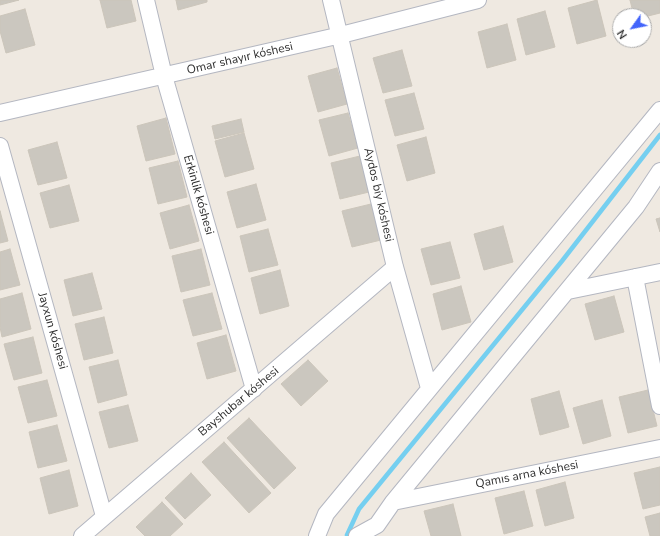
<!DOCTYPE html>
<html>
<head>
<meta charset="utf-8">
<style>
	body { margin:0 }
	#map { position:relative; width:660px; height:536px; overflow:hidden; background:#efe9e1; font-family:"Nunito Sans",sans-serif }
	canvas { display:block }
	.north { position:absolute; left:612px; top:8px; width:40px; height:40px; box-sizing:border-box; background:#fff; border:1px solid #ababab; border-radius:50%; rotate:237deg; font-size:11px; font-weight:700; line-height:16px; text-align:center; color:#2e2e2e }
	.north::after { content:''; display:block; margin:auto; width:14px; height:18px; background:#4264fb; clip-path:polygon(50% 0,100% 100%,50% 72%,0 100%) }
</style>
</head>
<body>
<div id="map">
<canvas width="660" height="536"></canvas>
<div class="north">N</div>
</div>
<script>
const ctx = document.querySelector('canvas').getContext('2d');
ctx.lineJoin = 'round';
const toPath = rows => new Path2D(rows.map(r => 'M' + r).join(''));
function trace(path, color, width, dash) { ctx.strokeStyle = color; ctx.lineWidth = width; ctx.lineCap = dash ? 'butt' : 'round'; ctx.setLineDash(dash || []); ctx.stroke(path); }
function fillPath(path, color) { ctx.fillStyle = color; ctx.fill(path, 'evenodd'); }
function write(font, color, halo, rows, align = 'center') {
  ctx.font = font + ' "Nunito Sans",sans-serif'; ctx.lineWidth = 3; ctx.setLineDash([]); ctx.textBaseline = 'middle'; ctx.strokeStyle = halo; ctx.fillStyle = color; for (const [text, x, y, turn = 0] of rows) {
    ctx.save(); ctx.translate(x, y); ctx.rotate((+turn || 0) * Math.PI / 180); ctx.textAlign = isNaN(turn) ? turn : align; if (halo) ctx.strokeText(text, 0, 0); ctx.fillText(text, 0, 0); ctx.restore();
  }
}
const stream = toPath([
	[347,535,359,509,562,261,660,135]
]);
const building = toPath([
	[0,0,19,0,0,5,0,0],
	[100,0,131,0,136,21,107,28,100,0],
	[176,0,207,0,207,2,178,10,176,0],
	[597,0,606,36,577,44,568,8,597,0],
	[630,0,660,0,660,13,644,17,644,16,634,16,630,0],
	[25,9,35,45,6,53,0,31,0,16,25,9],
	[545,11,555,47,526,55,517,19,545,11],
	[507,24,516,60,487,68,478,32,507,24],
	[402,50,412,86,383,93,373,58,402,50],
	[337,68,347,104,318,112,308,76,337,68],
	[414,93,424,129,395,136,385,100,414,93],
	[348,113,358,148,329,156,319,120,348,113],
	[166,118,175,154,146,161,137,126,166,118],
	[241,119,244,132,215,139,212,126,241,119],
	[244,133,254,169,225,177,215,141,244,133],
	[426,137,435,173,407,181,397,145,426,137],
	[57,142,67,178,38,185,28,150,57,142],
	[360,156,369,192,340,199,331,163,360,156],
	[178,161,187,197,158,204,149,168,178,161],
	[256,184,266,220,237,228,227,192,256,184],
	[69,185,79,221,50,228,40,193,69,185],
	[371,204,381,240,352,247,342,211,371,204],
	[189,205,199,241,170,249,160,213,189,205],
	[0,211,8,241,0,243,0,211],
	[660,218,660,232,656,219,660,218],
	[503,226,513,262,484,270,474,234,503,226],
	[268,229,278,265,249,272,240,236,268,229],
	[450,242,460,278,431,285,421,249,450,242],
	[10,249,20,285,0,290,0,252,10,249],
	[201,249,210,285,181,292,172,256,201,249],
	[280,270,289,306,260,314,251,278,280,270],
	[92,273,102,309,73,316,64,280,92,273],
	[461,286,471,322,442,330,433,294,461,286],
	[22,293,31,329,2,337,0,327,0,299,22,293],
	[212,293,222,329,193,336,183,300,212,293],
	[614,296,624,332,595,340,585,304,614,296],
	[104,317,113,353,84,360,75,324,104,317],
	[226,335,236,371,207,379,197,343,226,335],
	[33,337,42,373,14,380,4,344,33,337],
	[118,360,127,395,98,403,89,367,118,360],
	[308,360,328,381,301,406,281,384,308,360],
	[47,380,57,416,28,423,18,387,47,380],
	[648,390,657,426,628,433,619,397,648,390],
	[559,391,569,427,540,435,531,399,559,391],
	[602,400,611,436,583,444,573,408,602,400],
	[128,405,138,441,109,448,99,412,128,405],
	[249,418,296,468,274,489,227,438,249,418],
	[57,425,67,461,38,468,29,432,57,425],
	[224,442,271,493,249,513,202,462,224,442],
	[660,467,660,505,643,509,634,473,660,467],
	[69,470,78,506,49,514,40,478,69,470],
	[191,473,211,495,185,519,165,498,191,473],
	[565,482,574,518,545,526,536,490,565,482],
	[524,491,533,526,504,534,495,498,524,491],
	[162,502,183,524,170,536,145,536,136,527,162,502],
	[453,504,461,536,431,536,424,511,453,504],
	[660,513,660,536,650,536,645,517,660,513]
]);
const street = toPath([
	[146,0,164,76,254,389],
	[331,0,395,267,429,388],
	[0,113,341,35,478,0],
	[0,146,104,516],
	[635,277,660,406],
	[568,291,660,272],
	[393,502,660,448],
	[82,536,395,267],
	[317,536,326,514,660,110],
	[357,536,377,525,393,502,636,207,660,171]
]);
const streetNames = [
	["Omar shayır kóshesi",240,59,-13],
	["Erkinlik kóshesi",198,195,74],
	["Aydos biy kóshesi",378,195,77],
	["Jayxun kóshesi",52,331,74],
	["Bayshubar kóshesi",239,402,-40],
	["Qamıs arna kóshesi",527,475,-11]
];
trace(stream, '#75cff0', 4.5);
fillPath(building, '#cbc7bf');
trace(building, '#cbc5ba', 1);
trace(street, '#b4b7c1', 18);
trace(street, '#fff', 16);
write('12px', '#2e2e2e', '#fff', streetNames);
</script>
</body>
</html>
